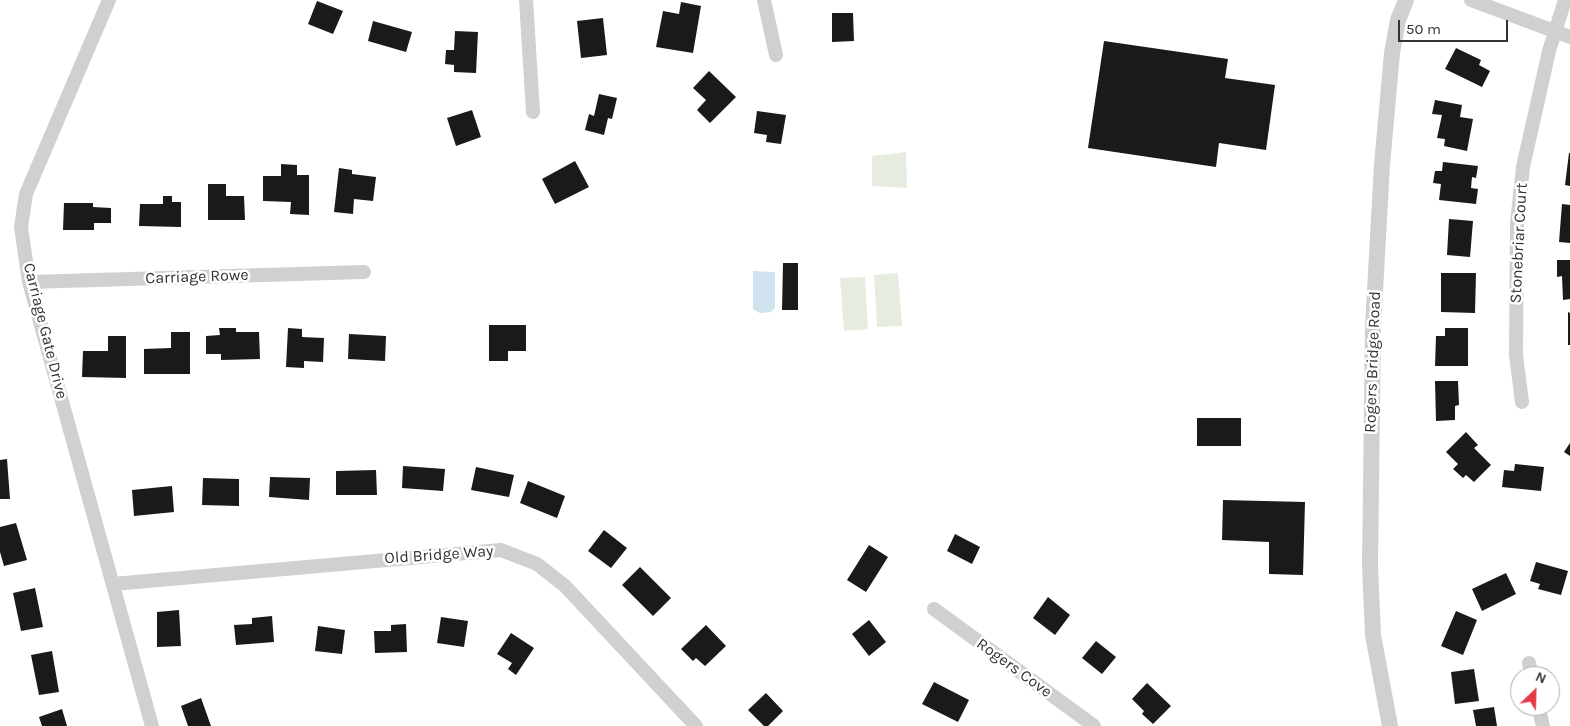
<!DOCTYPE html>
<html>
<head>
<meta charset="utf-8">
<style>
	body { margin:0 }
	#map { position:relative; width:1570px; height:726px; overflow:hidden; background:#fff; font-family:Karla,sans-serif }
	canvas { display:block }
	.north { position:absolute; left:1510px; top:666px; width:50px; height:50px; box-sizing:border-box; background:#fff; border:1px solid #adadad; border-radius:50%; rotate:24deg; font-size:14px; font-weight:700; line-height:20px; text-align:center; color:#333 }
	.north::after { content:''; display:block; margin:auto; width:18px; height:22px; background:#e63946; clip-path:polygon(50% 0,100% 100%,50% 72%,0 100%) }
	.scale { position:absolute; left:1398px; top:20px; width:110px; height:22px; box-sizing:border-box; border:2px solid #333; border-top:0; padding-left:6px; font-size:15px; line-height:18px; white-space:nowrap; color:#333; -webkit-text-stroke:4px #fff; paint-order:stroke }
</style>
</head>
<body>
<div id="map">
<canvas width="1570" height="726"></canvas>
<div class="north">N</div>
<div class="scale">50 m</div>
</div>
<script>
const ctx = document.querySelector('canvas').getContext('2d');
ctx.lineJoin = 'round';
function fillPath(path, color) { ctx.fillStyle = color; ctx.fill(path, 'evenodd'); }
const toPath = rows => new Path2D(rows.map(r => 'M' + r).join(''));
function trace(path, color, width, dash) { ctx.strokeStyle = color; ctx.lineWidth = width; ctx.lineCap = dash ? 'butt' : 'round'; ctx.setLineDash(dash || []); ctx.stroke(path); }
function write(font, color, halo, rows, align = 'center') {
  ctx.font = font + ' Karla,sans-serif'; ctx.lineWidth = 5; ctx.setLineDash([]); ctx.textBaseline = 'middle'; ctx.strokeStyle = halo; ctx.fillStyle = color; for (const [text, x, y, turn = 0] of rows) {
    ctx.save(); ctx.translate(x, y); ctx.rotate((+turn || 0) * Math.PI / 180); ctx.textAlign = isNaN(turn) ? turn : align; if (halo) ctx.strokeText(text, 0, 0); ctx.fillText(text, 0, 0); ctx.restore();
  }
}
const green = toPath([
	[906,152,907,188,872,186,872,156],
	[898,273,902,326,877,327,874,275],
	[865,277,868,329,844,331,840,278]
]);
const water = toPath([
	[753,271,775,272,775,308,771,312,760,313,753,309]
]);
const building = toPath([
	[317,1,343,11,333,34,308,24],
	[681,2,701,6,693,53,656,47,663,11,679,14],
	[832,13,853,13,854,41,832,42],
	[603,18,607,55,581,58,577,21],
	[373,21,412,32,406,52,368,41],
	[455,31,478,32,476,73,454,72,454,65,445,64,446,50,454,50],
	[1104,41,1228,59,1225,78,1275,85,1266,150,1219,143,1216,167,1088,148],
	[1456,48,1481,60,1479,65,1490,71,1482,87,1445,69],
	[709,71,736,97,710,123,697,110,706,100,693,88],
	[599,94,617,98,612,119,608,118,604,135,585,130,589,114,594,116],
	[1435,100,1462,105,1460,117,1473,119,1467,151,1444,146,1445,139,1437,138,1442,115,1432,114],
	[472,110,481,137,456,146,447,118],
	[757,111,786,115,781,144,766,142,767,135,754,133],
	[1569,153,1570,153,1570,186,1565,185],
	[575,161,589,187,555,204,542,179],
	[1443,162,1478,166,1476,178,1472,177,1471,188,1478,189,1476,204,1439,200,1441,184,1433,183,1435,171,1442,171],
	[281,164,297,165,297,175,309,175,309,215,290,214,291,202,263,201,263,176,281,176],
	[339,168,352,170,352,174,376,177,373,201,354,199,353,214,334,212],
	[208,184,226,184,226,196,244,196,245,220,208,220],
	[163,196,172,196,172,202,181,202,181,227,139,226,140,204,163,204],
	[64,203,93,203,93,207,111,208,111,223,94,223,94,230,63,230],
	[1562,204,1570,205,1570,243,1559,242],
	[1449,219,1473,221,1470,257,1447,255],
	[1557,260,1570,260,1570,299,1563,300,1562,276,1557,277],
	[783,263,798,263,798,310,782,310],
	[1441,273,1476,273,1475,313,1441,312],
	[1568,312,1570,313,1570,345,1568,345],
	[489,325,526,325,526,351,508,351,508,361,489,361],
	[219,328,236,328,236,332,259,332,260,359,221,360,221,354,206,354,206,336,220,335],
	[288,328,302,329,302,337,324,338,323,362,304,361,304,368,286,367],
	[1445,328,1468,328,1468,366,1435,366,1436,336,1445,336],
	[171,332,190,332,190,374,144,374,144,349,171,348],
	[349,334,386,336,385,361,348,359],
	[108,336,126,336,126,378,82,377,83,351,108,351],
	[1435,381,1458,381,1459,405,1455,406,1455,420,1436,421],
	[1197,418,1241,418,1241,446,1197,446],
	[1466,432,1478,445,1474,448,1491,465,1474,482,1466,475,1463,478,1453,469,1458,464,1446,452],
	[1570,443,1570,456,1564,452],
	[7,459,10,499,0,499,0,460],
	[1515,464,1544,467,1541,491,1502,487,1504,470,1514,471],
	[403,466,445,469,443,491,402,488],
	[476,467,514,475,509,497,471,490],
	[376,470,377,495,336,495,336,471],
	[270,477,310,478,309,500,269,497],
	[203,478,239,479,239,506,202,505],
	[528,481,565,496,557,518,520,503],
	[172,486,174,512,134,516,132,490],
	[1223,500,1305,502,1303,575,1269,574,1269,542,1222,540],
	[16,523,27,560,4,566,0,552,0,527],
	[604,530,627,548,611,568,588,551],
	[955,534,980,547,972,564,947,551],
	[869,545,888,557,866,592,847,580],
	[1536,562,1568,571,1561,595,1538,589,1540,584,1530,581],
	[640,567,671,598,653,616,622,585],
	[1506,573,1516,594,1482,611,1472,589],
	[35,588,43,627,21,631,13,593],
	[1048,597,1070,615,1055,635,1033,618],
	[179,610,181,646,157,647,157,612],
	[1456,611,1477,620,1463,655,1441,646],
	[272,616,274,642,236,645,234,625,252,624,252,618],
	[441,617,468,621,464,647,437,643],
	[869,620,886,642,869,656,852,634],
	[406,624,407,652,375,653,374,631,391,631,391,625],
	[706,625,726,646,705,666,696,658,693,661,681,649],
	[318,626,345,630,342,654,315,651],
	[511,633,534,648,516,675,508,669,512,663,497,654],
	[1096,641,1116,657,1102,674,1082,658],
	[52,651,59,692,39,695,31,655],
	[1474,669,1479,701,1455,704,1451,672],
	[934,682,969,700,958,722,922,704],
	[1147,683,1171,706,1153,724,1142,714,1144,711,1132,699],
	[766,693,783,711,768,726,764,726,748,710],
	[201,698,211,726,188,726,181,706],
	[1494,707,1497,726,1476,726,1473,710],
	[62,709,67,726,42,726,39,717]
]);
const minor = toPath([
	[109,0,26,194,21,227,29,282,152,726],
	[526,0,533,112],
	[764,0,776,55],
	[1471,0,1570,37],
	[29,282,364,272],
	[1522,402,1516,355,1517,223,1523,167,1549,51,1565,0],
	[113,584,501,550,537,564,565,586,696,726],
	[934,609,1094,726],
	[1529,663,1532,676],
	[1538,706,1543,726]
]);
const tertiary = toPath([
	[1390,726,1373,635,1370,566,1373,327,1382,165,1392,53,1398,20,1406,0]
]);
const streetNames = [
	["Stonebriar Court",1519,243,-87],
	["Carriage Rowe",197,277,-2],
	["Carriage Gate Drive",45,331,76],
	["Rogers Bridge Road",1373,362,-88],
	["Old Bridge Way",439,555,-4],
	["Rogers Cove",1014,668,36]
];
fillPath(green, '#e6ecdf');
fillPath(water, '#cfe2ee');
fillPath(building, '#1a1a1a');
trace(minor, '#d0d0d0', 14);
trace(tertiary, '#d0d0d0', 16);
write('16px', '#333', '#fff', streetNames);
</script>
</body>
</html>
